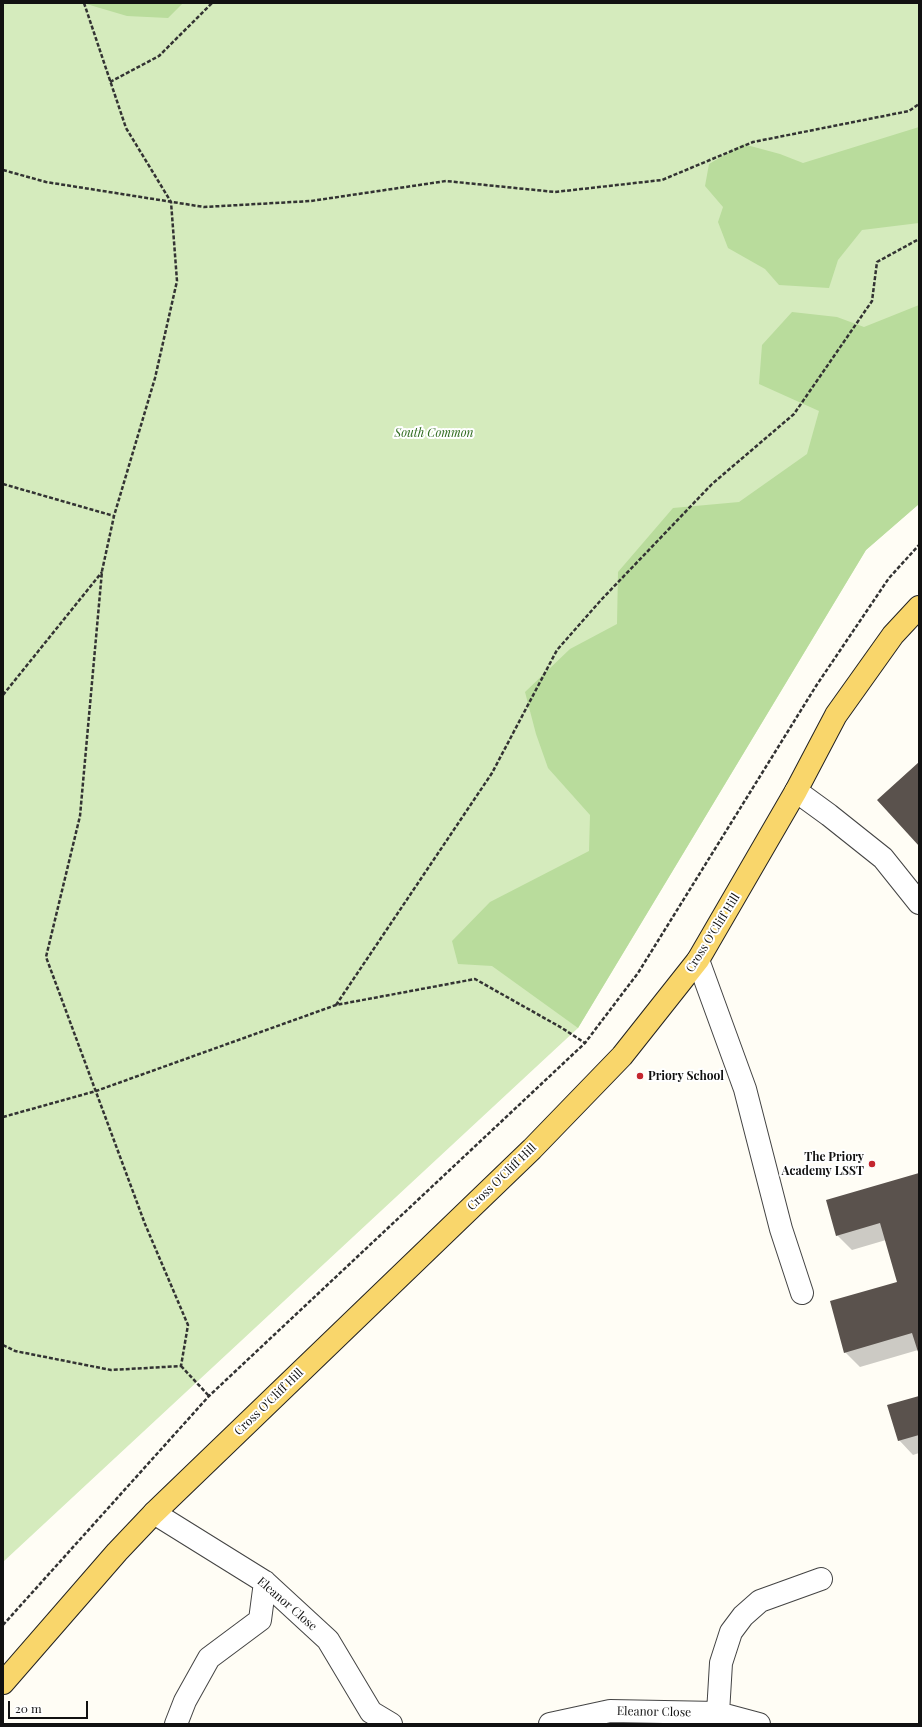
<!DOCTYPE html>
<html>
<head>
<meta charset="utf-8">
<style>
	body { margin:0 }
	#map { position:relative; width:922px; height:1727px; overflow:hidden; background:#fffdf5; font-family:"Playfair Display",serif }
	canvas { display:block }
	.frame { position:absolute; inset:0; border:4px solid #111; pointer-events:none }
	.scale { position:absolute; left:8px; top:1701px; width:80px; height:18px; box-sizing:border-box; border:2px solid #111; border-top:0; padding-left:5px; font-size:12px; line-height:14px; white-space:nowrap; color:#111; -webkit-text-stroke:3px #fff; paint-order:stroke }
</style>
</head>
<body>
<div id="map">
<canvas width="922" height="1727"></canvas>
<div class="frame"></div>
<div class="scale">20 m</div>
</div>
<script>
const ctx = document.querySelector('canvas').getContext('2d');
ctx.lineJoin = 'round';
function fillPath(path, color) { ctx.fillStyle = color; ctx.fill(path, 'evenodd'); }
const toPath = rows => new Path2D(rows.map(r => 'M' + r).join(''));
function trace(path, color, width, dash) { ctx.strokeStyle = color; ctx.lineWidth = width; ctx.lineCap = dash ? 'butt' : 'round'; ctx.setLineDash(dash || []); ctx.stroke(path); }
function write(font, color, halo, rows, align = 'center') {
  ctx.font = font + ' "Playfair Display",serif'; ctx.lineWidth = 4; ctx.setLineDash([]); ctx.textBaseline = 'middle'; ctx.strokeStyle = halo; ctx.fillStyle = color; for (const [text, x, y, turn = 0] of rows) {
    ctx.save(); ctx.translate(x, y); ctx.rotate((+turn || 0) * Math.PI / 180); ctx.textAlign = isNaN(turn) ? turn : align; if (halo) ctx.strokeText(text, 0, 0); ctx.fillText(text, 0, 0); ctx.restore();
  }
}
const green = toPath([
	[3,3,919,3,919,504,866,550,578,1028,3,1562]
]);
const forest = toPath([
	[83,3,183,3,168,18,127,16],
	[919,127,919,223,862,230,838,260,829,288,779,285,765,269,728,248,718,222,723,207,705,186,709,164,743,144,780,154,803,163],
	[919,305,919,504,866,550,578,1028,492,966,458,964,452,941,490,902,589,851,590,815,548,768,536,734,525,692,570,649,617,624,618,572,673,508,739,502,807,454,819,411,759,384,762,345,792,312,837,317,864,327]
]);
const shadow = toPath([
	[919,1174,919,1353,918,1350,860,1367,845,1352,898,1283,886,1240,852,1250,837,1235],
	[919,1397,919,1453,913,1455,899,1440]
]);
const building = toPath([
	[919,762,919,846,877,800],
	[919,1173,919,1355,912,1333,844,1353,830,1301,897,1282,880,1223,836,1236,826,1200],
	[919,1396,919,1435,898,1441,887,1405]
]);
const path = toPath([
	[110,82,159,56,212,3],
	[3,170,46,182,204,207,311,201,446,181,555,192,662,180,753,142,909,111,919,104],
	[3,484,114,516],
	[3,695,102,572],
	[336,1005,492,773,557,650,601,600,712,484,794,414,872,301,877,262,919,239],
	[3,1117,96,1091,336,1005,475,979,562,1028,585,1043],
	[3,1345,15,1351,111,1370,181,1366,188,1325,145,1224,46,957,80,816,102,571,114,516,155,378,177,281,171,202,126,128,84,3],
	[181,1366,209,1396],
	[3,1625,209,1396,585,1043,638,973,816,686,889,578,919,545]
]);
const minor = toPath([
	[796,791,829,815,883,858,919,903],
	[698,960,745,1089,781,1229,802,1293],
	[154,1513,265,1582,328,1640,371,1712,391,1724],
	[718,1713,721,1663,731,1632,743,1616,760,1601,821,1579],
	[176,1724,185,1701,209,1658,260,1620,265,1582],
	[550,1724,610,1711,718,1713,759,1724]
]);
const major = toPath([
	[3,1683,117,1552,154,1513,532,1149,622,1056,698,960,796,791,836,715,893,635,919,607]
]);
const markers = [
	[640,1076,4,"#c4262e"],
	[872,1164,4,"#c4262e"]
];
const parkNames = [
	["South Common",434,433]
];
const streetNames = [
	["Cross O'Cliff Hill",713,933,-58],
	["Cross O'Cliff Hill",502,1177,-44],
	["Cross O'Cliff Hill",269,1402,-44],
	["Eleanor Close",287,1604,41],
	["Eleanor Close",654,1712,1]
];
const poiNames = [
	["Priory School",648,1076],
	["The Priory",864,1157,"right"],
	["Academy LSST",864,1171,"right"]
];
fillPath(green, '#d5ebbd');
fillPath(forest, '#b9dc9c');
fillPath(shadow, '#0003');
fillPath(building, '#5a524d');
trace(minor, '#444', 24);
trace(major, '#222', 24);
trace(path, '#333', 2.5, [4, 2]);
trace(minor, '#fff', 22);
trace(major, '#f9d66b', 22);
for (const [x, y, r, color] of markers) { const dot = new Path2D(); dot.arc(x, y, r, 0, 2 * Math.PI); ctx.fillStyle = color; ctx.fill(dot); trace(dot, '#fff', 1.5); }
write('italic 12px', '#2f6b1f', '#fff', parkNames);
write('12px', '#111', '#fff', streetNames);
write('bold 12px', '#111', '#fff', poiNames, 'left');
</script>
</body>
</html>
